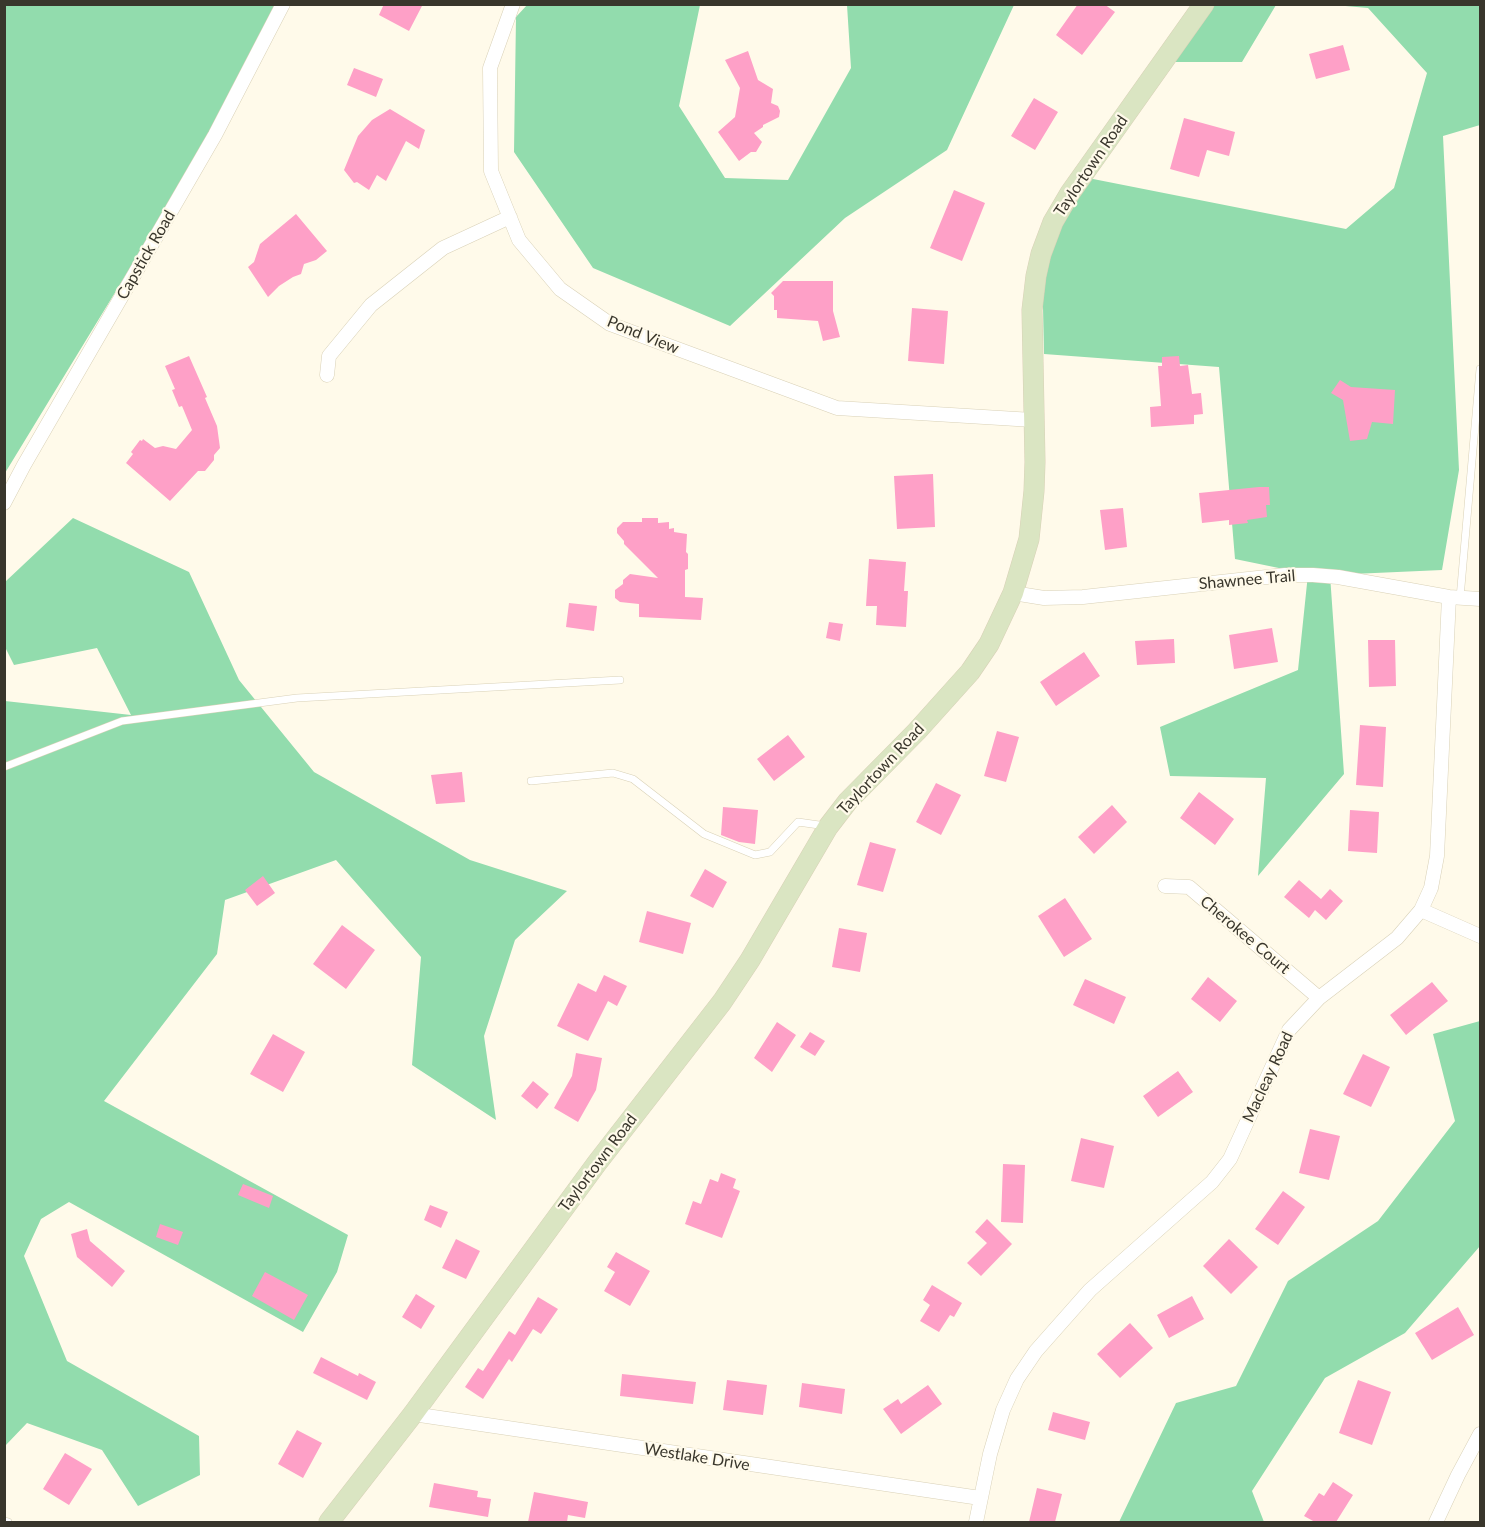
<!DOCTYPE html>
<html>
<head>
<meta charset="utf-8">
<style>
	body { margin:0 }
	#map { position:relative; width:1485px; height:1527px; overflow:hidden; background:#fffaea; font-family:Lato,sans-serif }
	canvas { display:block }
	.frame { position:absolute; inset:0; border:6px solid #39362c; pointer-events:none }
</style>
</head>
<body>
<div id="map">
<canvas width="1485" height="1527"></canvas>
<div class="frame"></div>
</div>
<script>
const ctx = document.querySelector('canvas').getContext('2d');
ctx.lineJoin = 'round';
function fillPath(path, color) { ctx.fillStyle = color; ctx.fill(path, 'evenodd'); }
const toPath = rows => new Path2D(rows.map(r => 'M' + r).join(''));
function trace(path, color, width, dash) { ctx.strokeStyle = color; ctx.lineWidth = width; ctx.lineCap = dash ? 'butt' : 'round'; ctx.setLineDash(dash || []); ctx.stroke(path); }
function write(font, color, halo, rows, align = 'center') {
  ctx.font = font + ' Lato,sans-serif'; ctx.lineWidth = 4.5; ctx.setLineDash([]); ctx.textBaseline = 'middle'; ctx.strokeStyle = halo; ctx.fillStyle = color; for (const [text, x, y, turn = 0] of rows) {
    ctx.save(); ctx.translate(x, y); ctx.rotate((+turn || 0) * Math.PI / 180); ctx.textAlign = isNaN(turn) ? turn : align; if (halo) ctx.strokeText(text, 0, 0); ctx.fillText(text, 0, 0); ctx.restore();
  }
}
const green = toPath([
	[5,5,279,5,230,104,5,473],
	[527,5,700,5,679,106,725,178,788,180,851,68,847,5,1014,5,947,150,845,218,730,326,593,268,514,152,516,17],
	[1203,5,1276,5,1242,62,1164,62],
	[1334,5,1480,5,1480,125,1443,136,1459,470,1442,570,1330,575,1344,774,1258,876,1266,778,1170,776,1160,727,1298,670,1308,574,1235,559,1219,367,1044,354,1042,261,1083,177,1346,229,1394,188,1427,73,1368,8],
	[73,518,189,572,239,680,314,772,470,860,567,891,515,940,484,1036,496,1120,412,1065,421,957,336,860,225,900,217,954,104,1101,348,1235,337,1272,303,1332,69,1202,41,1219,24,1256,67,1361,199,1436,200,1475,138,1506,102,1450,27,1423,5,1446,5,701,131,715,97,648,14,665,5,647,5,582],
	[1480,1021,1480,1246,1405,1333,1325,1378,1252,1491,1264,1522,1119,1522,1176,1403,1236,1386,1288,1281,1378,1221,1455,1121,1433,1034]
]);
const building = toPath([
	[384,4,423,4,409,31,379,15],
	[1078,4,1104,4,1115,12,1082,55,1056,35],
	[1343,45,1350,70,1316,79,1309,54],
	[748,51,758,80,773,89,771,103,778,106,780,111,779,117,763,125,763,127,754,133,762,142,756,152,751,152,739,161,718,132,735,117,740,88,725,60],
	[354,68,383,79,376,97,347,85],
	[1034,98,1058,112,1035,150,1011,136],
	[390,109,425,130,419,149,406,141,386,181,377,175,369,190,357,182,354,183,344,170,358,136,372,120],
	[1184,118,1235,132,1229,156,1207,150,1199,177,1170,169],
	[954,190,985,203,962,261,930,248],
	[296,214,327,251,316,260,304,264,301,274,293,277,279,286,268,297,248,267,254,262,260,244],
	[783,281,833,281,833,311,840,337,823,341,818,321,777,318,777,310,774,310,774,296,771,293],
	[912,308,948,311,944,364,908,361],
	[189,356,207,397,205,398,217,426,220,448,214,455,214,460,205,471,198,471,170,501,126,463,133,454,131,452,140,440,142,441,143,439,155,448,163,446,176,449,192,430,182,406,179,407,172,390,175,389,165,366],
	[1179,356,1180,366,1188,365,1192,394,1201,393,1203,414,1194,415,1194,424,1151,427,1150,407,1161,406,1158,366,1162,366,1162,357],
	[1340,380,1351,387,1395,390,1393,424,1372,422,1367,439,1350,441,1343,400,1331,393],
	[933,474,935,527,897,529,894,476],
	[1259,487,1269,487,1270,505,1266,505,1267,517,1247,520,1248,523,1229,525,1229,520,1202,523,1199,493],
	[1123,508,1127,547,1105,550,1100,510],
	[642,518,658,518,658,523,669,522,669,529,674,528,674,532,687,534,686,552,688,554,688,569,685,570,685,597,703,598,701,620,639,617,639,604,620,602,615,598,615,590,623,584,623,580,630,574,658,578,624,544,624,541,617,533,617,528,623,522,642,522],
	[869,559,906,562,904,591,908,591,906,627,876,625,877,606,866,606],
	[569,603,597,606,594,631,566,627],
	[829,622,843,624,840,641,826,638],
	[1272,628,1278,662,1234,669,1229,635],
	[1174,639,1175,663,1137,665,1135,641],
	[1368,640,1395,640,1396,686,1369,687],
	[1084,652,1100,676,1056,706,1040,682],
	[1360,725,1386,727,1383,787,1356,785],
	[997,731,1019,737,1006,782,984,776],
	[788,735,805,757,774,781,757,759],
	[462,772,465,802,436,804,431,775],
	[936,783,961,795,941,835,916,822],
	[1199,792,1234,819,1215,845,1180,818],
	[1112,805,1127,822,1094,854,1078,837],
	[723,807,758,810,755,844,739,842,721,835],
	[1350,810,1379,812,1377,853,1348,851],
	[870,842,896,849,883,892,857,885],
	[705,869,727,882,713,908,690,896],
	[263,876,275,893,257,906,245,890],
	[1299,880,1321,899,1330,889,1343,901,1326,920,1315,910,1309,918,1284,897],
	[1065,898,1092,939,1064,957,1038,916],
	[647,911,691,923,683,954,639,942],
	[342,925,375,950,346,989,313,964],
	[839,928,867,933,860,972,832,967],
	[604,975,627,986,617,1006,608,1001,588,1041,557,1026,578,983,596,992],
	[1208,977,1237,1001,1220,1022,1191,999],
	[1085,979,1126,997,1114,1024,1073,1005],
	[1432,982,1448,1001,1406,1035,1390,1015],
	[777,1022,796,1035,772,1072,754,1058],
	[810,1032,825,1041,815,1056,800,1047],
	[273,1034,305,1052,283,1092,250,1074],
	[576,1053,602,1058,596,1090,578,1122,554,1108,572,1076],
	[1363,1054,1390,1067,1371,1107,1343,1094],
	[1178,1071,1193,1092,1158,1117,1143,1096],
	[533,1081,549,1094,537,1109,521,1096],
	[1310,1129,1340,1136,1329,1180,1299,1173],
	[1081,1138,1114,1146,1104,1188,1071,1181],
	[1003,1164,1025,1165,1023,1223,1001,1222],
	[721,1173,736,1179,733,1188,740,1191,722,1238,685,1224,693,1201,701,1204,710,1179,718,1182],
	[243,1184,273,1196,269,1208,238,1195],
	[1283,1191,1305,1207,1278,1245,1255,1229],
	[430,1205,448,1212,441,1228,424,1220],
	[987,1219,1012,1244,981,1276,967,1263,987,1243,975,1232],
	[160,1224,183,1232,178,1245,156,1237],
	[87,1229,90,1241,125,1271,112,1287,77,1257,71,1234],
	[456,1239,480,1251,466,1279,442,1268],
	[1229,1239,1258,1267,1231,1294,1203,1266],
	[616,1252,650,1271,630,1306,604,1291,615,1272,607,1267],
	[265,1272,308,1295,294,1320,252,1296],
	[932,1285,962,1303,954,1317,950,1315,939,1332,920,1321,930,1305,923,1300],
	[416,1294,435,1306,421,1329,402,1317],
	[1192,1296,1204,1319,1169,1338,1157,1315],
	[538,1297,558,1309,541,1334,533,1329,512,1362,509,1359,483,1399,465,1387,478,1368,483,1371,509,1331,515,1335],
	[1458,1307,1474,1335,1432,1360,1415,1333],
	[1130,1323,1153,1348,1120,1378,1097,1354],
	[321,1357,358,1376,359,1373,376,1382,367,1400,313,1373],
	[622,1374,696,1382,693,1404,620,1396],
	[727,1380,767,1385,763,1415,723,1410],
	[1358,1380,1391,1392,1372,1445,1339,1433],
	[802,1383,845,1389,842,1414,799,1407],
	[928,1385,942,1404,901,1434,883,1409,898,1399,901,1404],
	[1053,1412,1090,1422,1085,1440,1048,1430],
	[297,1430,322,1443,303,1478,278,1464],
	[65,1453,92,1469,69,1505,43,1489],
	[1333,1482,1353,1495,1336,1522,1315,1522,1304,1516,1319,1493,1324,1496],
	[434,1483,478,1491,477,1497,491,1499,488,1517,429,1507],
	[1037,1488,1062,1494,1055,1522,1029,1522],
	[534,1492,588,1502,585,1518,568,1515,567,1522,528,1522]
]);
const lane = toPath([
	[1460,598,1480,369],
	[4,767,122,721,297,698,620,680],
	[531,781,613,773,633,779,704,834,755,855,770,852,798,822,826,826],
	[4,1521,8,1522]
]);
const street = toPath([
	[513,4,490,68,491,171,519,240,560,289,610,324,837,408,1033,420],
	[327,375,329,356,371,305,443,248,510,217],
	[4,503,24,465,215,135,283,4],
	[1013,593,1044,598,1083,597,1285,575,1313,575,1338,577,1449,597,1480,599],
	[1165,886,1189,887,1319,998],
	[1421,910,1480,936],
	[413,1414,980,1498],
	[976,1522,990,1454,1003,1410,1017,1379,1036,1351,1090,1290,1212,1182,1230,1159,1289,1030,1319,998,1397,938,1421,910,1431,888,1437,856,1449,597],
	[1436,1522,1458,1475,1480,1434]
]);
const secondary = toPath([
	[329,1522,413,1414,597,1163,722,1002,750,960,828,827,848,801,917,731,970,672,989,644,1013,593,1029,539,1034,491,1035,462,1032,310,1036,276,1041,254,1053,222,1070,193,1204,4]
]);
const streetNames = [
	["Taylortown Road",1091,166,-56],
	["Capstick Road",146,255,-60],
	["Pond View",643,335,22],
	["Shawnee Trail",1247,580,-5],
	["Taylortown Road",881,769,-47],
	["Cherokee Court",1245,935,40],
	["Macleay Road",1268,1077,-65],
	["Taylortown Road",598,1163,-53],
	["Westlake Drive",697,1457,9]
];
fillPath(green, '#92dcad');
fillPath(building, '#fea0c7');
trace(lane, '#d9d1b7', 8);
trace(street, '#d9d1b7', 15);
trace(secondary, '#d9d1b7', 21);
trace(lane, '#fff', 7);
trace(street, '#fff', 14);
trace(secondary, '#dae5c2', 20);
write('16px', '#39362c', '#fffaea', streetNames);
</script>
</body>
</html>
